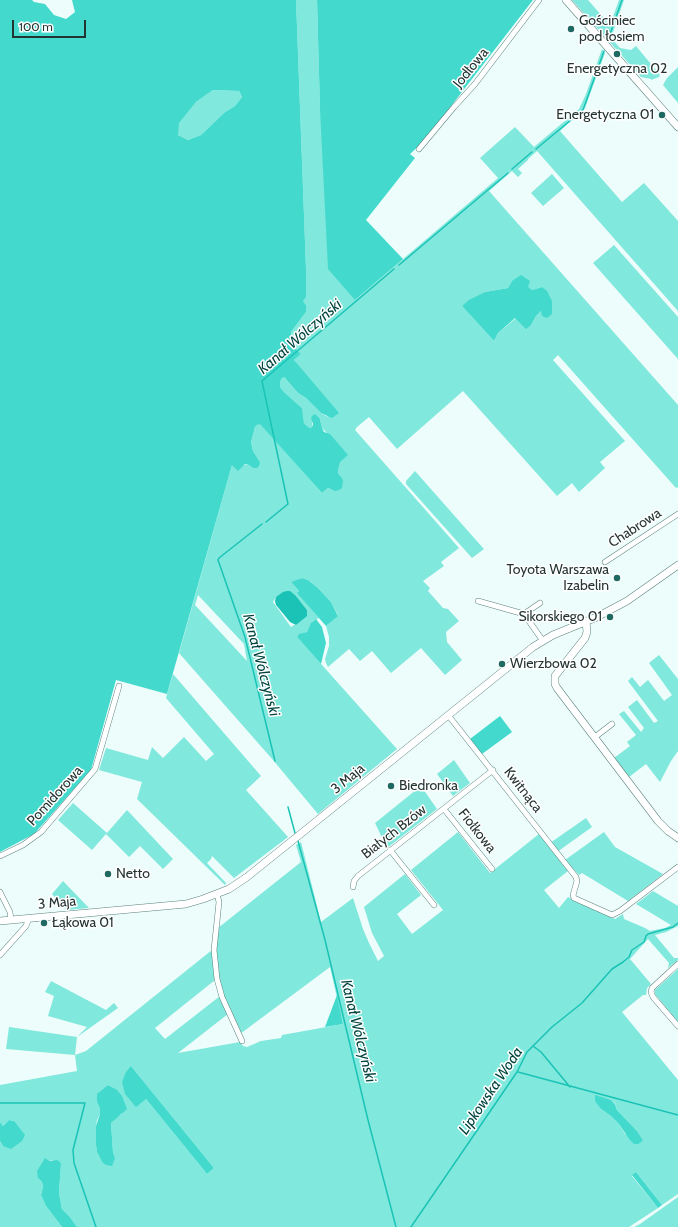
<!DOCTYPE html>
<html>
<head>
<meta charset="utf-8">
<style>
	body { margin:0 }
	#map { position:relative; width:678px; height:1227px; overflow:hidden; background:#edfdfb; font-family:Cabin,sans-serif }
	canvas { display:block }
	.scale { position:absolute; left:12px; top:20px; width:74px; height:18px; box-sizing:border-box; border:2px solid #243432; border-top:0; padding-left:5px; font-size:12px; line-height:14px; white-space:nowrap; color:#243432; -webkit-text-stroke:3px #fff; paint-order:stroke }
</style>
</head>
<body>
<div id="map">
<canvas width="678" height="1227"></canvas>
<div class="scale">100 m</div>
</div>
<script>
const ctx = document.querySelector('canvas').getContext('2d');
ctx.lineJoin = 'round';
function fillPath(path, color) { ctx.fillStyle = color; ctx.fill(path, 'evenodd'); }
const toPath = rows => new Path2D(rows.map(r => 'M' + r).join(''));
function trace(path, color, width, dash) { ctx.strokeStyle = color; ctx.lineWidth = width; ctx.lineCap = dash ? 'butt' : 'round'; ctx.setLineDash(dash || []); ctx.stroke(path); }
function write(font, color, halo, rows, align = 'center') {
  ctx.font = font + ' Cabin,sans-serif'; ctx.lineWidth = 3; ctx.setLineDash([]); ctx.textBaseline = 'middle'; ctx.strokeStyle = halo; ctx.fillStyle = color; for (const [text, x, y, turn = 0] of rows) {
    ctx.save(); ctx.translate(x, y); ctx.rotate((+turn || 0) * Math.PI / 180); ctx.textAlign = isNaN(turn) ? turn : align; if (halo) ctx.strokeText(text, 0, 0); ctx.fillText(text, 0, 0); ctx.restore();
  }
}
const green = toPath([
	[296,0,317,0,320,110,355,300,498,178,480,158,515,127,534,147,579,109,586,94,602,49,605,53,585,108,560,131,622,202,644,183,678,221,678,311,537,151,528,159,528,160,518,169,522,173,518,177,512,171,489,191,678,405,678,487,676,488,558,355,553,360,625,441,600,462,605,468,579,492,572,483,557,496,463,391,397,449,369,417,357,427,355,430,459,548,441,562,444,566,423,581,430,588,428,591,443,608,448,609,459,621,446,632,447,642,462,660,445,675,421,648,391,673,372,651,360,661,349,649,328,667,326,663,325,659,329,646,329,637,326,626,338,615,331,602,318,588,308,580,302,578,291,582,299,591,298,593,319,618,313,621,307,632,301,634,297,637,397,749,318,814,273,760,179,653,232,465,242,466,247,464,253,468,260,462,253,451,251,442,255,427,257,425,260,423,322,493,328,488,333,490,340,476,338,473,338,469,327,433,322,428,320,419,312,422,312,427,310,428,307,426,304,423,302,418,302,408,284,392,280,387,280,382,283,376,298,393,306,398,321,413,328,417,294,360,301,354,293,346,293,342,291,336,291,332,306,312,306,305,303,301,306,269],
	[512,281,532,290,542,287,541,311,536,316,531,325,516,318,498,333,494,341,462,306,485,292,508,288],
	[198,595,244,644,247,661,195,605],
	[296,596,307,610,296,625,294,625,291,627,273,602,276,597],
	[572,0,588,0,610,25,619,0,624,0,611,38,620,48,631,50,636,46,660,75,659,77,651,80,651,79,641,77],
	[678,67,678,103,663,85,667,78],
	[213,90,239,91,242,97,235,106,225,112,201,135,188,140,178,135,178,123,196,102],
	[552,174,564,188,543,206,531,193],
	[614,245,678,317,678,359,593,263],
	[415,471,475,539,484,549,472,558,406,484,406,481],
	[659,655,678,679,678,751,671,761,660,782,646,764,629,777,614,758,630,746,627,742,636,735,619,714,624,711,641,732,644,728,628,707,637,700,654,723,658,721,628,681,632,677,640,687,648,680,664,701,672,695,649,663],
	[173,674,261,776,246,790,288,837,234,878,212,856,211,859,207,863,226,883,225,885,137,799,142,782,99,770,106,748,148,760,152,747,163,758,184,737,206,761,214,754,166,698],
	[454,760,470,783,453,796,437,774],
	[421,786,437,809,387,848,375,823],
	[73,803,107,833,127,810,173,859,163,869,140,846,129,857,106,834,92,850,58,820],
	[586,818,592,827,557,852,550,843],
	[458,832,490,873,539,834,568,871,544,890,559,908,568,897,615,919,623,914,624,919,645,928,650,931,665,928,671,925,636,904,653,891,678,906,678,926,666,932,655,935,674,958,678,958,678,960,668,968,669,963,648,939,630,959,651,984,647,988,646,995,643,995,622,1012,678,1080,678,1194,662,1205,636,1172,632,1176,658,1208,629,1227,77,1227,70,1217,62,1209,59,1193,61,1164,52,1160,49,1161,38,1178,42,1182,43,1187,41,1195,46,1206,62,1227,0,1227,0,1141,3,1146,14,1121,9,1120,3,1126,0,1122,0,1085,77,1071,75,1055,6,1049,9,1027,77,1037,87,1027,48,1016,54,996,45,992,51,981,106,1010,114,1003,118,1008,77,1037,75,1055,86,1051,212,950,215,980,155,1028,165,1039,220,996,228,1014,178,1053,240,1042,243,1046,247,1047,261,1041,281,1038,282,1035,343,1024,330,967,240,1034,222,994,219,977,216,945,218,928,301,862,296,845,301,842,321,922,353,898,363,929,369,943,378,961,384,956,372,933,364,907,405,874,421,895,397,914,412,934,443,910,411,870],
	[131,1066,214,1168,207,1174,146,1099],
	[108,1085,116,1089,122,1114,117,1117,111,1123,113,1152,115,1158,106,1165,97,1152,96,1145,96,1126,97,1120,100,1114,100,1109,97,1097],
	[595,1096,611,1100,615,1103,617,1110,637,1131,643,1140,625,1134,618,1123,611,1116,601,1109],
	[604,832,615,847,663,874,628,901,582,873,579,875,565,860],
	[63,881,89,908,66,910,52,894],
	[678,969,678,1022,655,994,655,990],
	[678,1197,678,1227,634,1227,640,1224]
]);
const forest = toPath([
	[0,0,32,0,34,2,45,4,54,15,66,19,75,12,72,0,296,0,306,269,306,297,303,301,306,305,306,312,291,332,291,336,293,346,301,354,294,360,339,413,332,418,321,413,306,398,298,393,284,377,282,378,280,382,280,387,284,392,302,408,303,418,304,423,307,426,310,428,312,427,313,424,311,418,312,416,315,414,320,419,322,428,324,432,330,434,348,455,340,462,338,469,338,473,343,480,342,488,339,490,335,491,328,488,322,493,260,424,257,425,255,427,251,442,253,451,260,462,259,466,257,468,253,468,247,464,245,464,238,471,232,465,167,694,116,680,91,770,34,834,0,852],
	[213,90,239,91,242,97,235,106,225,112,201,135,188,140,178,135,179,123,196,102],
	[317,0,533,0,424,141,410,154,415,158,366,220,403,259,355,300,328,269,320,110],
	[521,275,530,281,528,287,532,290,542,287,547,291,552,301,552,314,547,318,542,316,541,311,536,316,531,325,526,329,515,318,498,333,494,341,462,306,469,300,485,292,508,288,512,281],
	[302,578,308,580,318,588,331,602,338,616,326,626,297,593,299,591,291,582,296,580],
	[316,619,322,627,326,643,321,664,297,637,299,634,307,632,311,623],
	[500,716,512,732,482,754,470,739],
	[337,995,343,1024,325,1027],
	[131,1066,214,1168,207,1174,146,1099,136,1107,125,1094,122,1082,126,1072],
	[108,1085,116,1089,122,1096,127,1109,111,1123,113,1152,115,1158,112,1166,106,1165,103,1163,97,1152,96,1145,96,1126,100,1114,100,1109,97,1101,97,1094],
	[595,1095,611,1100,615,1104,617,1110,637,1131,643,1140,640,1143,638,1144,634,1144,630,1140,618,1123,611,1116,601,1109,595,1101],
	[9,1120,14,1121,25,1135,22,1141,11,1149,3,1146,0,1141,0,1122,3,1126],
	[45,1158,49,1161,57,1160,60,1162,61,1164,59,1193,62,1209,70,1217,77,1227,62,1227,46,1206,41,1195,43,1187,42,1182,38,1178,37,1171],
	[636,1172,662,1205,658,1208,632,1175]
]);
const water = toPath([
	[287,591,290,591,296,596,307,610,307,616,296,625,290,622,276,605,275,601,276,597,283,592]
]);
const stream = toPath([
	[608,40,622,0],
	[536,149,583,110,604,51],
	[512,169,532,152],
	[399,265,508,173],
	[266,522,288,504,262,381,394,269],
	[262,524,219,558,218,560,245,637,275,761],
	[288,807,295,833],
	[298,841,325,940,368,1120,396,1227],
	[533,1046,541,1052,570,1087],
	[518,1072,678,1115],
	[0,1103,85,1103,73,1150,74,1163,96,1227],
	[411,1227,517,1072,527,1052,552,1027,582,1003,612,969,623,962,629,957,632,950,644,942,646,936,648,934,673,927,678,923]
]);
const street = toPath([
	[419,149,454,107,475,84,539,0],
	[605,562,678,514],
	[478,601,524,614,543,641],
	[524,614,540,603],
	[448,715,576,877,577,881,573,895,574,898,612,915,620,911,678,867],
	[595,737,612,724],
	[444,809,492,869],
	[390,850,434,905],
	[0,856,23,845,41,832,95,769,119,686],
	[353,887,354,881,358,876,493,770],
	[0,892,10,912,11,920],
	[217,894,219,902,214,950,217,979,222,997,242,1041],
	[0,955,26,926,29,918],
	[678,964,652,988,651,992,653,997,678,1026]
]);
const secondary = toPath([
	[566,0,678,127],
	[586,621,587,632,585,638,555,676,555,684,557,688,658,821,668,831,678,838],
	[0,921,186,904,203,899,229,889,247,877,533,647,553,635,597,617,627,601,678,565]
]);
const markers = [
	[571,29,4,"#1f6963"],
	[617,54,4,"#1f6963"],
	[662,115,4,"#1f6963"],
	[617,578,4,"#1f6963"],
	[610,617,4,"#1f6963"],
	[502,664,4,"#1f6963"],
	[391,786,4,"#1f6963"],
	[108,874,4,"#1f6963"],
	[44,923,4,"#1f6963"]
];
const poiNames = [
	["Gościniec",579,21],
	["pod łosiem",579,37],
	["Energetyczna 02",617,69,"center"],
	["Energetyczna 01",654,115,"right"],
	["Toyota Warszawa",609,570,"right"],
	["Izabelin",609,586,"right"],
	["Sikorskiego 01",602,617,"right"],
	["Wierzbowa 02",510,664],
	["Biedronka",399,786],
	["Netto",116,874],
	["Łąkowa 01",52,923]
];
const streetNames = [
	["Jodłowa",471,68,-51],
	["Chabrowa",635,528,-33],
	["3 Maja",348,779,-39],
	["Kwitnąca",523,790,52],
	["Pomidorowa",55,796,-48],
	["Fiołkowa",477,831,52],
	["Białych Bzów",394,832,-38],
	["3 Maja",57,903,-5]
];
const waterNames = [
	["Kanał Wólczyński",300,337,-41],
	["Kanał Wólczyński",261,665,75],
	["Kanał Wólczyński",358,1031,76],
	["Lipkowska Woda",491,1091,-56]
];
fillPath(green, '#80e8dc');
fillPath(forest, '#43dacd');
fillPath(water, '#1ac3b6');
trace(stream, '#1ac3b6', 1.5);
trace(street, '#5b827d', 6);
trace(secondary, '#5b827d', 8);
trace(street, '#fff', 5);
trace(secondary, '#fff', 7);
for (const [x, y, r, color] of markers) { const dot = new Path2D(); dot.arc(x, y, r, 0, 2 * Math.PI); ctx.fillStyle = color; ctx.fill(dot); trace(dot, '#fff', 1.5); }
write('14px', '#243432', '#fff', poiNames, 'left');
write('14px', '#243432', '#fff', streetNames);
write('italic 15px', '#00443f', '#fff', waterNames);
</script>
</body>
</html>
